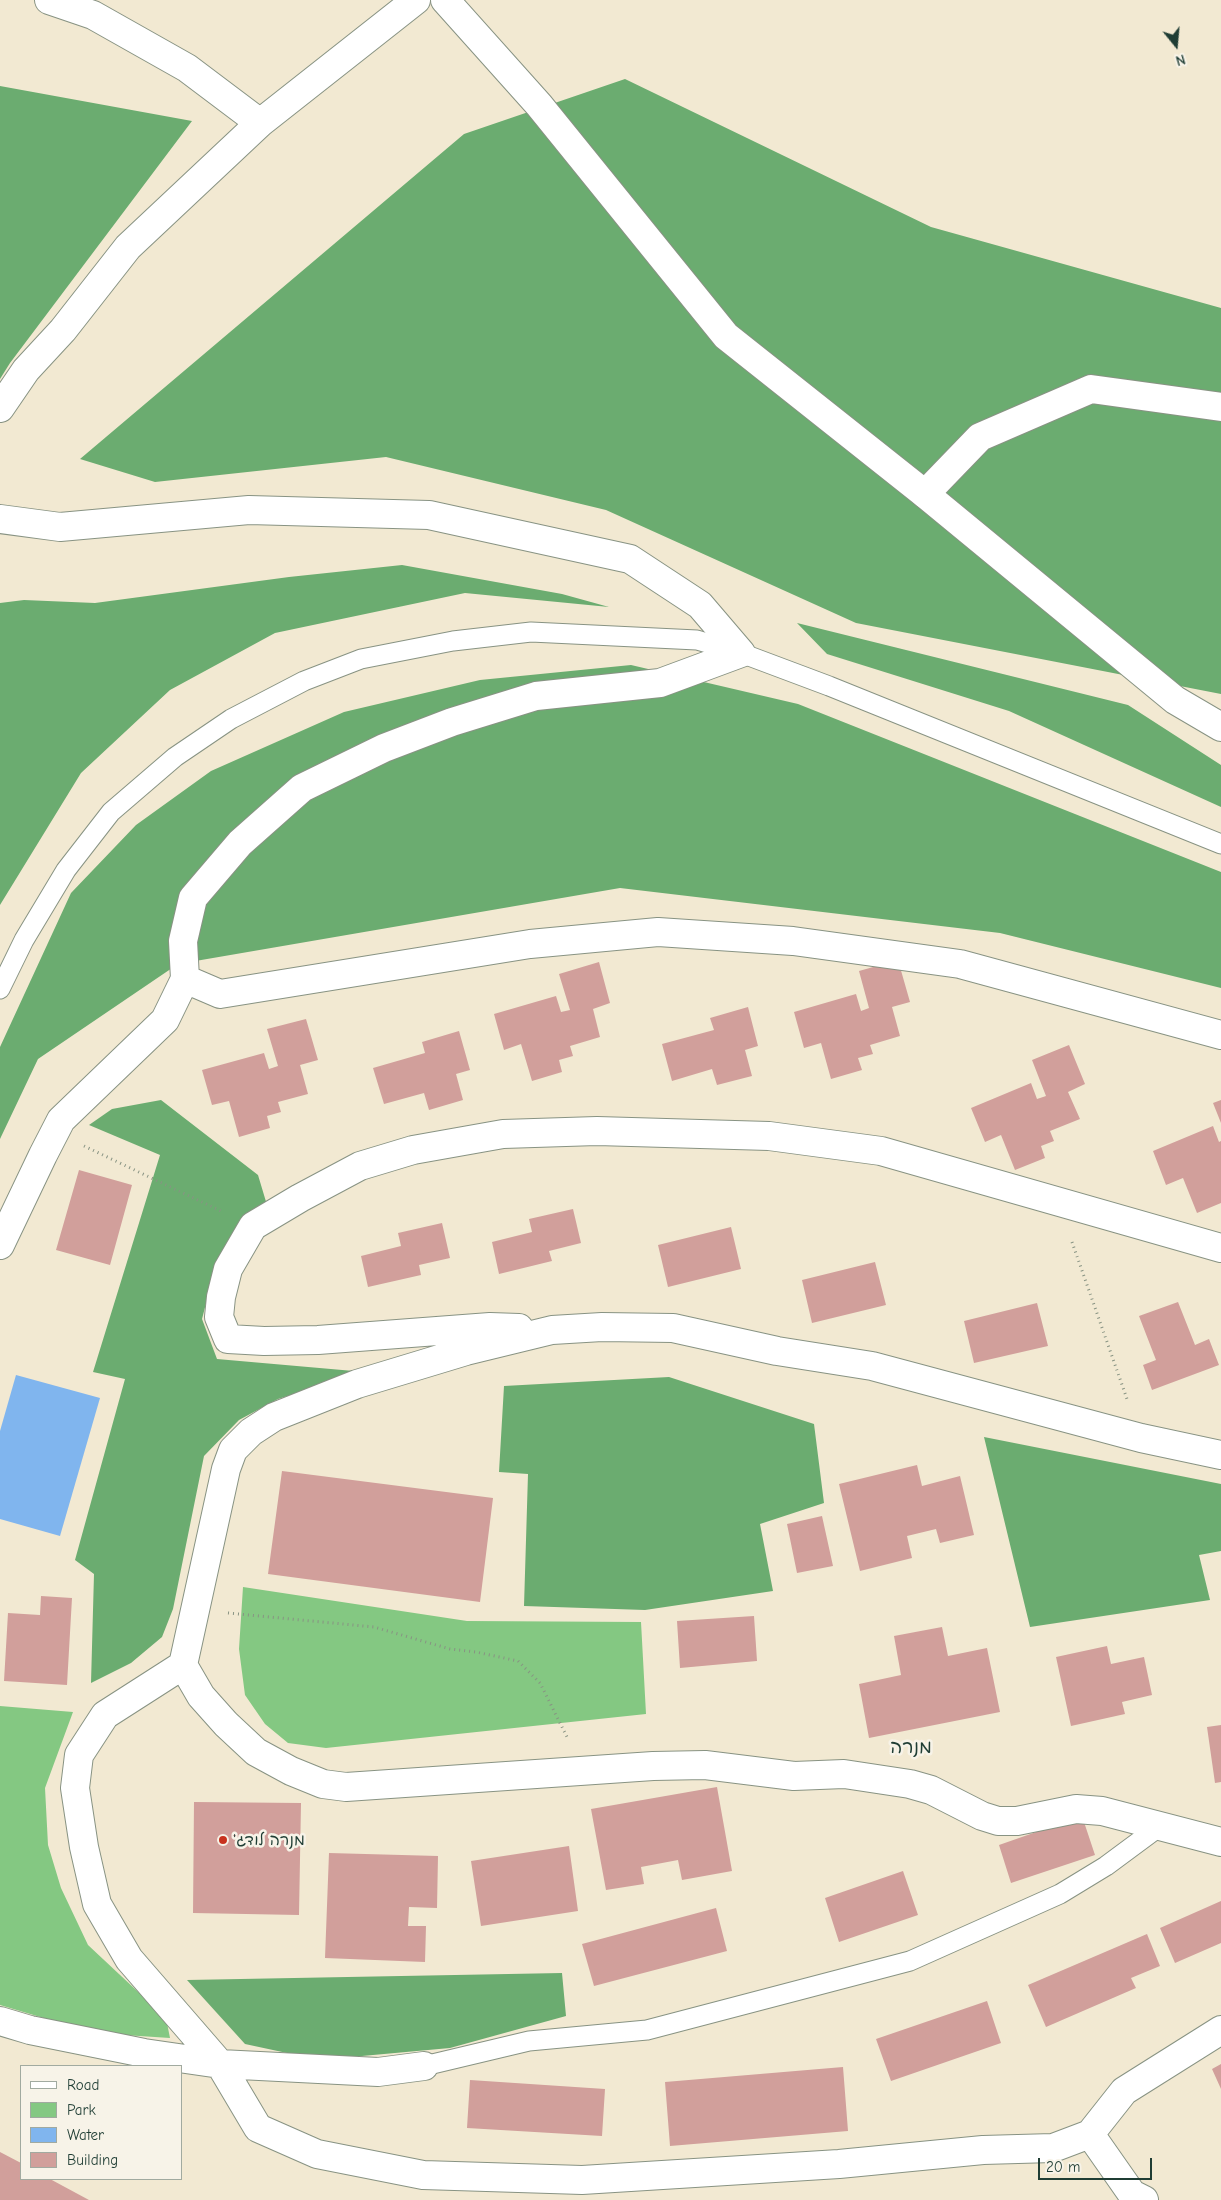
<!DOCTYPE html>
<html>
<head>
<meta charset="utf-8">
<style>
	body { margin:0 }
	#map { position:relative; width:1221px; height:2200px; overflow:hidden; background:#f2e9d2; font-family:"Comic Neue",sans-serif }
	canvas { display:block }
	.legend { position:absolute; left:20px; top:2065px; width:162px; height:115px; box-sizing:border-box; background:#f7f3e8; border:1px solid #a1aaa0; margin:0; padding:6px 9px; list-style:none; font-size:15px; color:#1f3d34 }
	.legend li { display:flex; align-items:center; gap:10px; height:25px }
	.legend b { width:25px; border:1px solid #a1aaa0 }
	.north { position:absolute; left:1151px; top:20px; width:50px; height:50px; -webkit-text-stroke:4px #f7f3e8; paint-order:stroke; rotate:163deg; font-size:14px; font-weight:700; line-height:20px; text-align:center; color:#1f3d34 }
	.north::after { content:''; display:block; margin:auto; width:18px; height:22px; background:#1f3d34; clip-path:polygon(50% 0,100% 100%,50% 72%,0 100%) }
	.scale { position:absolute; left:1038px; top:2158px; width:114px; height:22px; box-sizing:border-box; border:2px solid #1f3d34; border-top:0; padding-left:6px; font-size:15px; line-height:18px; white-space:nowrap; color:#1f3d34; -webkit-text-stroke:4px #f7f3e8; paint-order:stroke }
</style>
</head>
<body>
<div id="map">
<canvas width="1221" height="2200"></canvas>
<ul class="legend">
<li><b style="height:6px;background:#fff"></b>Road</li>
<li><b style="height:14px;background:#84c882"></b>Park</li>
<li><b style="height:14px;background:#80b5ee"></b>Water</li>
<li><b style="height:14px;background:#d19f9b"></b>Building</li>
</ul>
<div class="north">N</div>
<div class="scale">20 m</div>
</div>
<script>
const ctx = document.querySelector('canvas').getContext('2d');
ctx.lineJoin = 'round';
function fillPath(path, color) { ctx.fillStyle = color; ctx.fill(path, 'evenodd'); }
const toPath = rows => new Path2D(rows.map(r => 'M' + r).join(''));
function trace(path, color, width, dash) { ctx.strokeStyle = color; ctx.lineWidth = width; ctx.lineCap = dash ? 'butt' : 'round'; ctx.setLineDash(dash || []); ctx.stroke(path); }
function write(font, color, halo, rows, align = 'center') {
  ctx.font = font + ' "Comic Neue","Playpen Sans Hebrew",sans-serif'; ctx.lineWidth = 5; ctx.setLineDash([]); ctx.textBaseline = 'middle'; ctx.strokeStyle = halo; ctx.fillStyle = color; for (const [text, x, y, turn = 0] of rows) {
    ctx.save(); ctx.translate(x, y); ctx.rotate((+turn || 0) * Math.PI / 180); ctx.textAlign = isNaN(turn) ? turn : align; if (halo) ctx.strokeText(text, 0, 0); ctx.fillText(text, 0, 0); ctx.restore();
  }
}
const green = toPath([
	[243,1587,467,1621,641,1622,646,1714,326,1748,288,1743,265,1724,245,1695,239,1649],
	[0,1706,73,1712,45,1788,48,1845,61,1888,88,1945,166,2018,170,2038,94,2033,0,2005]
]);
const forest = toPath([
	[625,79,931,227,1221,308,1221,694,856,623,606,510,386,457,155,482,80,459,464,134],
	[0,86,192,121,10,363,0,379],
	[402,565,562,594,609,607,465,593,275,633,170,690,81,773,0,905,0,603,24,600,95,603,289,577],
	[797,623,1128,705,1221,765,1221,807,1009,711,827,654],
	[631,665,798,704,1221,872,1221,988,1000,933,620,888,178,964,38,1059,0,1139,0,1047,71,893,136,825,211,771,344,712,480,680],
	[161,1100,258,1175,267,1205,212,1280,202,1319,217,1359,365,1372,278,1399,239,1420,204,1456,173,1609,162,1637,131,1663,91,1683,94,1574,75,1560,125,1379,93,1372,160,1155,89,1125,112,1109],
	[669,1377,814,1424,824,1503,760,1524,773,1591,645,1610,524,1606,528,1474,499,1472,504,1386],
	[984,1437,1221,1484,1221,1551,1199,1555,1210,1600,1030,1627],
	[562,1973,566,2016,450,2048,340,2058,287,2053,245,2044,187,1980]
]);
const water = toPath([
	[16,1375,100,1398,60,1536,0,1519,0,1431]
]);
const building = toPath([
	[898,960,910,1002,892,1007,900,1036,870,1045,873,1054,858,1058,862,1070,831,1079,821,1043,804,1048,794,1012,856,994,861,1011,869,1008,859,971],
	[599,962,610,1003,593,1009,600,1037,570,1046,573,1056,559,1060,562,1072,532,1081,521,1044,504,1050,494,1014,556,996,561,1012,570,1010,559,974],
	[748,1007,758,1046,745,1050,752,1076,717,1085,712,1069,672,1081,662,1044,714,1030,710,1018],
	[306,1019,318,1060,300,1065,308,1094,278,1102,281,1112,267,1116,270,1128,239,1137,229,1101,212,1105,202,1070,264,1053,269,1069,278,1066,267,1029],
	[459,1031,470,1070,456,1074,463,1100,429,1110,424,1093,384,1104,373,1068,425,1053,422,1042],
	[1069,1045,1085,1084,1068,1092,1080,1119,1050,1131,1054,1141,1041,1146,1045,1158,1015,1170,1001,1135,985,1142,971,1108,1031,1083,1037,1099,1046,1096,1032,1060],
	[1221,1100,1221,1123,1213,1103],
	[1213,1126,1219,1142,1221,1141,1221,1203,1197,1213,1183,1178,1166,1185,1153,1151],
	[79,1170,132,1185,110,1265,56,1250],
	[573,1209,581,1243,549,1251,552,1261,499,1274,492,1242,532,1232,529,1219],
	[442,1223,450,1258,419,1265,421,1275,368,1287,361,1256,401,1246,398,1233],
	[731,1227,741,1269,668,1287,658,1245],
	[875,1262,886,1305,812,1323,802,1280],
	[1178,1302,1195,1345,1209,1339,1219,1365,1152,1390,1143,1365,1156,1360,1139,1316],
	[1037,1303,1048,1346,974,1363,964,1321],
	[917,1465,922,1486,960,1476,974,1535,940,1543,936,1529,907,1536,912,1558,860,1571,839,1484],
	[282,1471,493,1498,480,1602,268,1574],
	[822,1516,833,1566,797,1573,787,1524],
	[41,1596,72,1598,67,1685,4,1681,8,1613,40,1615],
	[754,1616,757,1661,680,1668,677,1621],
	[942,1627,948,1656,987,1648,1000,1712,869,1738,859,1684,901,1675,894,1636],
	[1107,1646,1111,1664,1144,1657,1152,1695,1122,1702,1125,1714,1071,1726,1056,1657],
	[1221,1725,1221,1782,1215,1783,1207,1727],
	[717,1787,732,1871,682,1880,678,1860,641,1867,644,1884,606,1890,591,1809],
	[194,1802,301,1803,299,1915,193,1913],
	[1082,1816,1095,1855,1011,1883,999,1845],
	[569,1846,578,1911,481,1926,471,1861],
	[329,1853,438,1856,437,1908,409,1907,408,1926,426,1926,425,1962,325,1958],
	[903,1871,918,1915,839,1942,825,1898],
	[1221,1901,1221,1943,1175,1963,1160,1928],
	[716,1908,727,1951,594,1986,582,1944],
	[1147,1934,1160,1966,1131,1978,1136,1988,1046,2027,1028,1985],
	[987,2001,1001,2043,891,2081,876,2039],
	[1221,2064,1221,2089,1212,2069],
	[843,2067,848,2131,670,2146,665,2082],
	[470,2080,605,2089,602,2136,467,2128],
	[0,2152,21,2163,21,2179,50,2179,89,2200,0,2200]
]);
const path = toPath([
	[84,1146,223,1212],
	[1072,1242,1127,1399],
	[228,1613,374,1627,450,1649,476,1652,518,1661,540,1683,568,1739]
]);
const service = toPath([
	[0,989,24,940,66,870,111,812,175,757,231,719,304,681,361,659,453,641,531,632,697,640,741,653,829,686,1221,844],
	[424,2066,529,2041,647,2030,910,1961,1060,1894,1106,1866,1160,1826]
]);
const minor = toPath([
	[49,0,93,15,187,68,260,123],
	[0,408,26,370,63,330,128,247,260,123,416,0],
	[925,494,980,437,1091,389,1221,407],
	[0,519,60,527,249,510,429,515,630,559,700,605,741,653,660,683,536,696,452,722,384,748,302,788,240,843,193,898,183,941,185,979,165,1020,61,1120,43,1155,0,1245],
	[185,979,220,994,530,944,658,932,793,941,960,964,1221,1035],
	[519,1328,490,1327,318,1340,264,1341,228,1339,219,1317,221,1297,228,1269,253,1226,300,1198,360,1166,413,1150,503,1134,597,1131,769,1136,881,1151,1221,1248],
	[1221,1455,1141,1438,872,1366,777,1351,673,1328,602,1327,552,1330,466,1351,357,1384,274,1417,251,1432,233,1450,226,1469,183,1665,201,1696,226,1724,256,1752,291,1771,323,1784,346,1787,653,1766,705,1765,794,1776,844,1774,910,1784,931,1790,982,1816,998,1821,1017,1821,1076,1809,1102,1811,1221,1842],
	[183,1665,105,1715,79,1755,75,1788,84,1847,97,1904,129,1959,220,2064,258,2128,317,2154,423,2175,582,2180,839,2164,983,2150,1053,2148,1090,2134,1132,2194,1144,2200],
	[0,2021,30,2030,144,2053,220,2064,378,2072,424,2066],
	[1090,2134,1124,2091,1221,2030]
]);
const primary = toPath([
	[445,0,539,105,726,336,925,494,1175,700,1221,727]
]);
const markers = [
	[223,1840,5,"#c8321e"]
];
const poiNames = [
	["'מנרה לודג",233,1840]
];
const quarterNames = [
	["מנרה",911,1748]
];
fillPath(green, '#84c882');
fillPath(forest, '#6bac70');
fillPath(water, '#80b5ee');
fillPath(building, '#d19f9b');
trace(service, '#889383', 21);
trace(minor, '#889383', 30);
trace(primary, '#889383', 30);
trace(path, '#889383', 3, [1, 4]);
trace(service, '#fff', 19);
trace(minor, '#fff', 28);
trace(primary, '#fff', 28);
for (const [x, y, r, color] of markers) { const dot = new Path2D(); dot.arc(x, y, r, 0, 2 * Math.PI); ctx.fillStyle = color; ctx.fill(dot); trace(dot, '#f7f3e8', 2); }
write('16px', '#1f3d34', '#f7f3e8', poiNames, 'left');
write('19px', '#1f3d34', '#f7f3e8', quarterNames);
</script>
</body>
</html>
